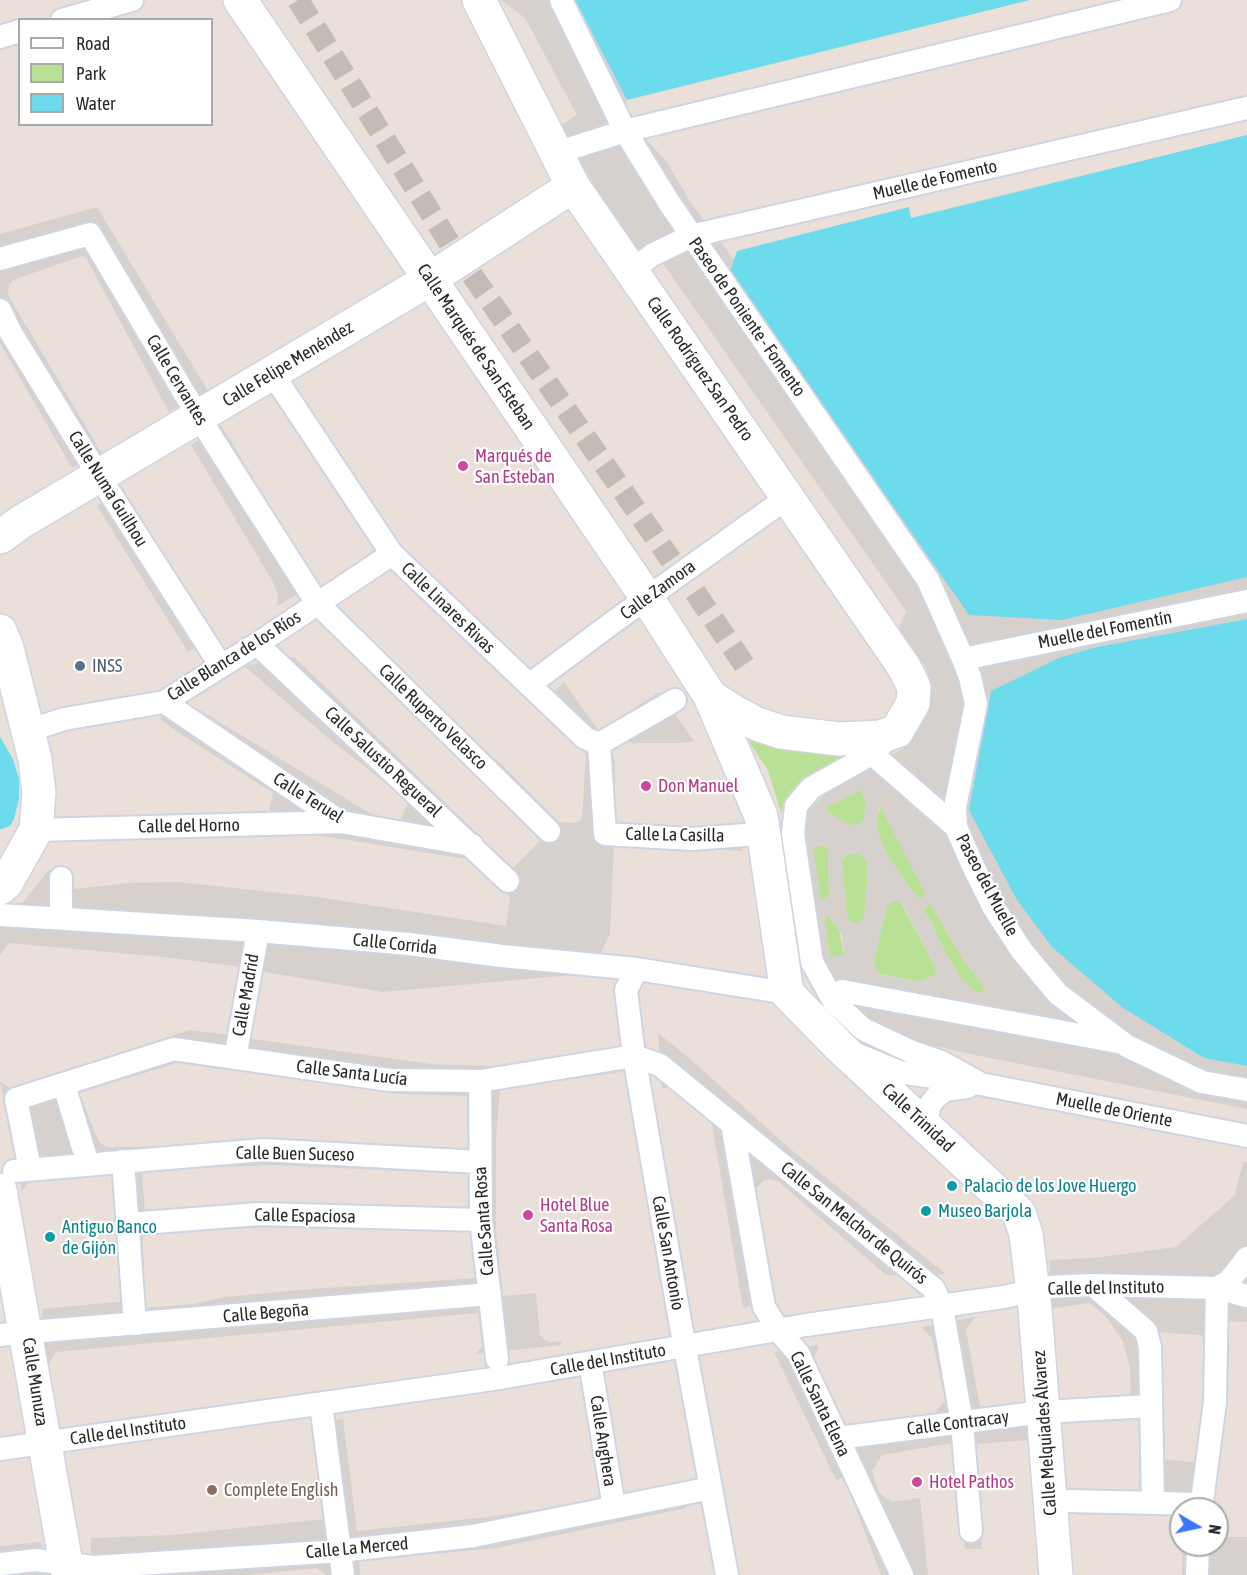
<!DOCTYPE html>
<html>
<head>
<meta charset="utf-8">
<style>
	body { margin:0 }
	#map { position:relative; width:1247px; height:1575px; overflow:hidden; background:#eae0d9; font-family:"Asap Condensed",sans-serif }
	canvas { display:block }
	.legend { position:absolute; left:18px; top:18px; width:195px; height:108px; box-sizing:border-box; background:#fff; border:2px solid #a9a9a9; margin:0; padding:8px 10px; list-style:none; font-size:18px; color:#282828 }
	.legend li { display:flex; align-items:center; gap:12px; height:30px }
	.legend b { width:30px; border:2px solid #a9a9a9 }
	.north { position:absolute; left:1169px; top:1497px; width:60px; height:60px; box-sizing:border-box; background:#fff; border:2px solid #a9a9a9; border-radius:50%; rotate:99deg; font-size:16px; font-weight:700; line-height:24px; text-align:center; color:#282828 }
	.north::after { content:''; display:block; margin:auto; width:21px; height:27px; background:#3a76f7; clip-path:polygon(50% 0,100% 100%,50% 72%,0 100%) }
</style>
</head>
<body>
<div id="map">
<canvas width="1247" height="1575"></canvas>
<ul class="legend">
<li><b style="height:8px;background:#fff"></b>Road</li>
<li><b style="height:16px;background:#b9e196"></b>Park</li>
<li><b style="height:16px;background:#6cdbec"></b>Water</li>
</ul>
<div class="north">N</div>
</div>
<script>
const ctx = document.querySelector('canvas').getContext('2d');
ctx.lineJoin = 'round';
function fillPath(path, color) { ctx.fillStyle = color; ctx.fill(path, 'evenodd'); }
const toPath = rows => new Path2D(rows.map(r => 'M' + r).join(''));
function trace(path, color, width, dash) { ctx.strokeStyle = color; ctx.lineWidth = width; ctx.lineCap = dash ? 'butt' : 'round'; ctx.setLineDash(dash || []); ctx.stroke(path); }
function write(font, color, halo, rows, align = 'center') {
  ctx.font = font + ' "Asap Condensed",sans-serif'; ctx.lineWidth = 4.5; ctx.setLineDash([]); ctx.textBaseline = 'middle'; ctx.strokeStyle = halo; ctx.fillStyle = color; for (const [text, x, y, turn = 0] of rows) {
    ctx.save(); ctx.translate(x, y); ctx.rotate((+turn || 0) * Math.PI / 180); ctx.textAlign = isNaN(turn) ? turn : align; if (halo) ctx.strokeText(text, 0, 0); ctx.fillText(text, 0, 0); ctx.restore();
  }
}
const green = toPath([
	[751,740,838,753,846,756,818,770,798,784,790,792,781,813,768,770,755,751,750,743],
	[858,791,862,791,866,803,864,820,859,824,851,826,827,812,827,807],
	[881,806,925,893,923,898,919,898,911,890,887,855,877,831,877,816],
	[824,845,828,851,829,889,829,895,821,904,813,848],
	[854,852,862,855,867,862,868,870,864,918,861,922,856,924,849,921,847,917,842,861,846,856],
	[899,900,901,902,935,967,935,975,919,982,880,974,875,969,874,960,887,905,892,901],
	[928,904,931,905,966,964,981,981,984,987,983,992,979,993,974,991,960,978,938,938,932,923,924,911,925,906],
	[824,915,830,918,839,929,844,955,830,957]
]);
const plaza = toPath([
	[501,0,575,0,627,100,625,112,633,125,667,162,691,203,734,260,730,273,1194,588,1247,577,1247,619,1097,647,1061,657,1123,1008,1204,1058,1247,1066,1247,1109,960,1052,904,1038,858,1014,821,961,802,830,809,810,826,794,902,749,912,737,919,727,926,711,929,682,926,668,899,628,906,611,660,259,644,269,559,126,577,115,525,18],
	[858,791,862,791,866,803,864,820,859,824,851,826,827,812,827,807],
	[880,806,925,893,923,898,919,898,911,890,887,855,877,831,877,816],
	[824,845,828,851,829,889,829,894,821,903,813,848],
	[854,853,862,855,867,862,868,870,864,918,861,922,855,924,849,921,847,917,842,861,846,856],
	[899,900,902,902,935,967,935,975,919,982,880,975,875,969,874,960,887,905,892,901],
	[928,904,931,905,966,964,981,981,984,987,983,992,979,993,974,991,960,978,938,938,932,923,924,911,925,905],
	[824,915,830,918,839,929,842,935,844,955,830,957],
	[97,207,208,391,169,412,86,258,82,256,13,280,9,284,8,295,102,454,72,468,0,343,0,234],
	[221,425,317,583,277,606,278,596,273,582,191,445],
	[123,488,207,629,216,635,188,652,97,506],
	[294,657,513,868,542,839,406,678,503,766,559,822,573,823,580,821,582,817,586,754,536,708,564,682,599,731,659,692,694,741,683,743,632,743,622,738,610,747,612,756,615,759,615,827,690,832,734,828,742,851,614,844,610,934,595,965,594,973,383,992,259,971,246,1038,431,1064,497,1066,620,1046,629,1071,500,1089,496,1140,496,1229,503,1296,536,1293,540,1335,544,1340,550,1342,561,1341,561,1345,476,1354,482,1346,478,1313,56,1352,49,1364,42,1331,42,1309,126,1301,115,1172,35,1175,22,1191,0,1081,11,1089,189,1030,230,1035,242,967,163,957,9,943,0,955,0,930,49,870,76,889,128,883,178,882,317,897,506,926,510,897,466,859,304,833,70,840,68,817,269,811,273,793,173,729,159,718,198,709,381,820,398,824,409,801,328,738,244,666],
	[177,1063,401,1094,473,1096,472,1155,204,1146,106,1147,99,1142,79,1093],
	[273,1165,473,1174,473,1212,145,1212,142,1173,199,1168],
	[472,1226,477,1278,311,1289,225,1297,194,1304,143,1308,139,1265,144,1267,142,1231,252,1228],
	[658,1033,697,1065,788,1147,946,1274,920,1276,886,1275,779,1182,771,1179,763,1181,757,1187,756,1195,773,1297,743,1308,711,1118,705,1116,672,1090,668,1088,662,1088],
	[1243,1162,1247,1162,1247,1322,1225,1321,1209,1509,1078,1515,1069,1501,1139,1495,1141,1420,1071,1417,1131,1396,1130,1368,1123,1341,1106,1317,1090,1303,1049,1309,1050,1260,1093,1258,1176,1247,1235,1195],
	[1158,1332,1209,1336,1201,1463,1160,1459],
	[975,1317,966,1330,980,1407,1030,1401,1031,1440,974,1444,982,1549,965,1549,953,1443,882,1455,872,1471,879,1493,892,1502,920,1498,928,1575,881,1575,844,1477,836,1480,774,1352,819,1345,814,1359,846,1424,934,1415,945,1400,932,1338,921,1327],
	[606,1393,608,1393,621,1481,620,1481,624,1495,686,1482,686,1508,496,1548,359,1561,360,1575,326,1575,317,1568,248,1575,91,1575,91,1538,173,1535,323,1519,312,1423,343,1419,357,1531,488,1517,602,1500],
	[1217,1537,1247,1537,1247,1575,1182,1575,1183,1545,1217,1545],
	[41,1542,48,1575,0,1575,0,1546]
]);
const water = toPath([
	[575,0,1030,0,627,100],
	[1247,135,1247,577,1062,620,969,615,730,272,737,251,909,207,911,218],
	[1247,619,1247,1066,1204,1058,1123,1008,1052,947,1017,900,969,810,991,691,1061,657,1097,647],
	[0,737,13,759,19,779,19,799,14,819,10,826,2,829,0,829]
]);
const streetTunnel = toPath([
	[298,0,450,244],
	[472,275,671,560],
	[695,592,745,666]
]);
const street = toPath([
	[561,0,625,131,670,204,928,580,963,659,970,677,976,704,955,807,956,827,974,868,994,908,1022,951,1058,994,1127,1046,1202,1082,1247,1090],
	[62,20,132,0],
	[0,37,20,31],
	[556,153,625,131,1170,0],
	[0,259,90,234,198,416,317,603,549,831],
	[632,271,652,255,691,236,1247,108],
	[0,310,11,333,99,476,221,666],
	[272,373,392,554,585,738,599,744,605,834,692,839,745,835],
	[257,644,508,881],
	[963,659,1247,601],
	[529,685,612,623,788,497],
	[164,702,341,822,472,845],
	[28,731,64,719,164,702,257,644,392,554],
	[894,734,868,756,811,788,796,806,793,834,812,962,834,1002,863,1029,912,1052,941,1062,981,1084],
	[599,744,675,700],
	[878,759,956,827],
	[36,830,341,822],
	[61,878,61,918],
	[0,915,258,931,409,944,502,956,637,969,787,993],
	[637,969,626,990,634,1056,680,1321,727,1575],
	[842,991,1118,1042],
	[858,1055,899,1072,981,1084,1247,1136],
	[235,1058,258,931],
	[480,1081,481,1220,497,1359],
	[64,1085,88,1164],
	[732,1124,764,1307,779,1331,798,1353,902,1575],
	[926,1124,930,1105,936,1097,945,1090,967,1087],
	[123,1161,135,1324],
	[30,1169,16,1099,174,1049,389,1080,480,1081,634,1056,660,1065,934,1289,942,1307,962,1423,971,1531],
	[14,1171,263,1150,479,1162],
	[129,1224,259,1214,481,1220],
	[1093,1285,1146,1331,1150,1347,1153,1503],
	[1217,1288,1229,1281,1247,1258],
	[42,1331,490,1294],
	[0,1335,27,1332],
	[592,1374,614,1507],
	[321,1404,343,1575],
	[838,1438,1043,1412,1150,1406],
	[0,1449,500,1378,806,1325,1004,1297,1048,1287,1093,1285,1217,1288,1247,1296],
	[1068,1501,1201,1504],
	[1201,1509,1215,1402,1217,1288],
	[0,1564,36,1560,93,1567,340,1551,473,1536,711,1488],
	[1197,1575,1198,1545]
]);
const secondary = toPath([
	[240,0,647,598,710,696,761,816,787,993,840,1047,1019,1213,1026,1234,1035,1309,1056,1575],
	[479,0,573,186,904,667,914,687,913,703,897,731,880,737,839,739,781,732,757,724,731,710,710,696],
	[0,537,21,522,430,279,573,186],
	[0,631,7,648,35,759,39,793,36,830,6,883,0,888],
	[0,1190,68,1575]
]);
const markers = [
	[463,466,6,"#d1479c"],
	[80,666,6,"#5c6f8a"],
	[646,786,6,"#d1479c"],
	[952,1186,6,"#0f9aa8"],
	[926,1211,6,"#0f9aa8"],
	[528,1215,6,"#d1479c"],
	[50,1237,6,"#0f9aa8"],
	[917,1482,6,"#d1479c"],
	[212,1490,6,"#8d6e63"]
];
const streetNames = [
	["Muelle de Fomento",935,180,-13],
	["Paseo de Poniente - Fomento",747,317,55],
	["Calle Marqués de San Esteban",476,347,56],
	["Calle Felipe Menéndez",288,364,-31],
	["Calle Rodríguez San Pedro",700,369,55],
	["Calle Cervantes",177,380,59],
	["Calle Numa Guilhou",108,489,58],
	["Calle Zamora",658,590,-36],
	["Calle Linares Rivas",448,608,44],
	["Muelle del Fomentín",1105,630,-11],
	["Calle Blanca de los Ríos",234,656,-32],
	["Calle Ruperto Velasco",433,717,44],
	["Calle Salustio Regueral",383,762,43],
	["Calle Teruel",308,798,32],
	["Calle del Horno",189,826,-1],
	["Calle La Casilla",675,835,1],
	["Paseo del Muelle",987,885,62],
	["Calle Corrida",395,944,6],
	["Calle Madrid",246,995,-80],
	["Calle Santa Lucía",352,1073,7],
	["Muelle de Oriente",1114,1110,11],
	["Calle Trinidad",918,1118,43],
	["Calle Buen Suceso",295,1154,1],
	["Calle Espaciosa",305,1216,1],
	["Calle Santa Rosa",484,1221,-94],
	["Calle San Melchor de Quirós",854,1223,39],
	["Calle San Antonio",668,1253,80],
	["Calle del Instituto",1106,1288,-1],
	["Calle Begoña",266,1313,-5],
	["Calle del Instituto",608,1360,-10],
	["Calle Munuza",35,1382,81],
	["Calle Santa Elena",820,1404,64],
	["Calle Contracay",958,1423,-7],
	["Calle del Instituto",128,1431,-8],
	["Calle Melquiades Álvarez",1045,1433,-94],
	["Calle Anghera",603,1441,81],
	["Calle La Merced",357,1548,-5]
];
const hotelNames = [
	["Marqués de",475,456],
	["San Esteban",475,477],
	["Don Manuel",658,786],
	["Hotel Blue",540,1205],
	["Santa Rosa",540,1226],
	["Hotel Pathos",929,1482]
];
const serviceNames = [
	["INSS",92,666]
];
const cultureNames = [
	["Palacio de los Jove Huergo",964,1186],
	["Museo Barjola",938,1211],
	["Antiguo Banco",62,1227],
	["de Gijón",62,1248]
];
const educationNames = [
	["Complete English",224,1490]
];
fillPath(green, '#b9e196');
fillPath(plaza, '#d6d1cc');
fillPath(water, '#6cdbec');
trace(streetTunnel, '#c3bbb6', 22, [22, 11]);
trace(street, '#ced4e1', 26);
trace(secondary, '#ced4e1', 36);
trace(street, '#fff', 22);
trace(secondary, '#fff', 33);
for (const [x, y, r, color] of markers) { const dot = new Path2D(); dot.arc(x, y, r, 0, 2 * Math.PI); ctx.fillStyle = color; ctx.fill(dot); trace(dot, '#fff', 2); }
write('18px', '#282828', '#fff', streetNames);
write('18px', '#b23c85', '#fff', hotelNames, 'left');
write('18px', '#4e5e75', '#fff', serviceNames, 'left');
write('18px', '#0d838f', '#fff', cultureNames, 'left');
write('18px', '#785e54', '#fff', educationNames, 'left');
</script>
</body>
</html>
